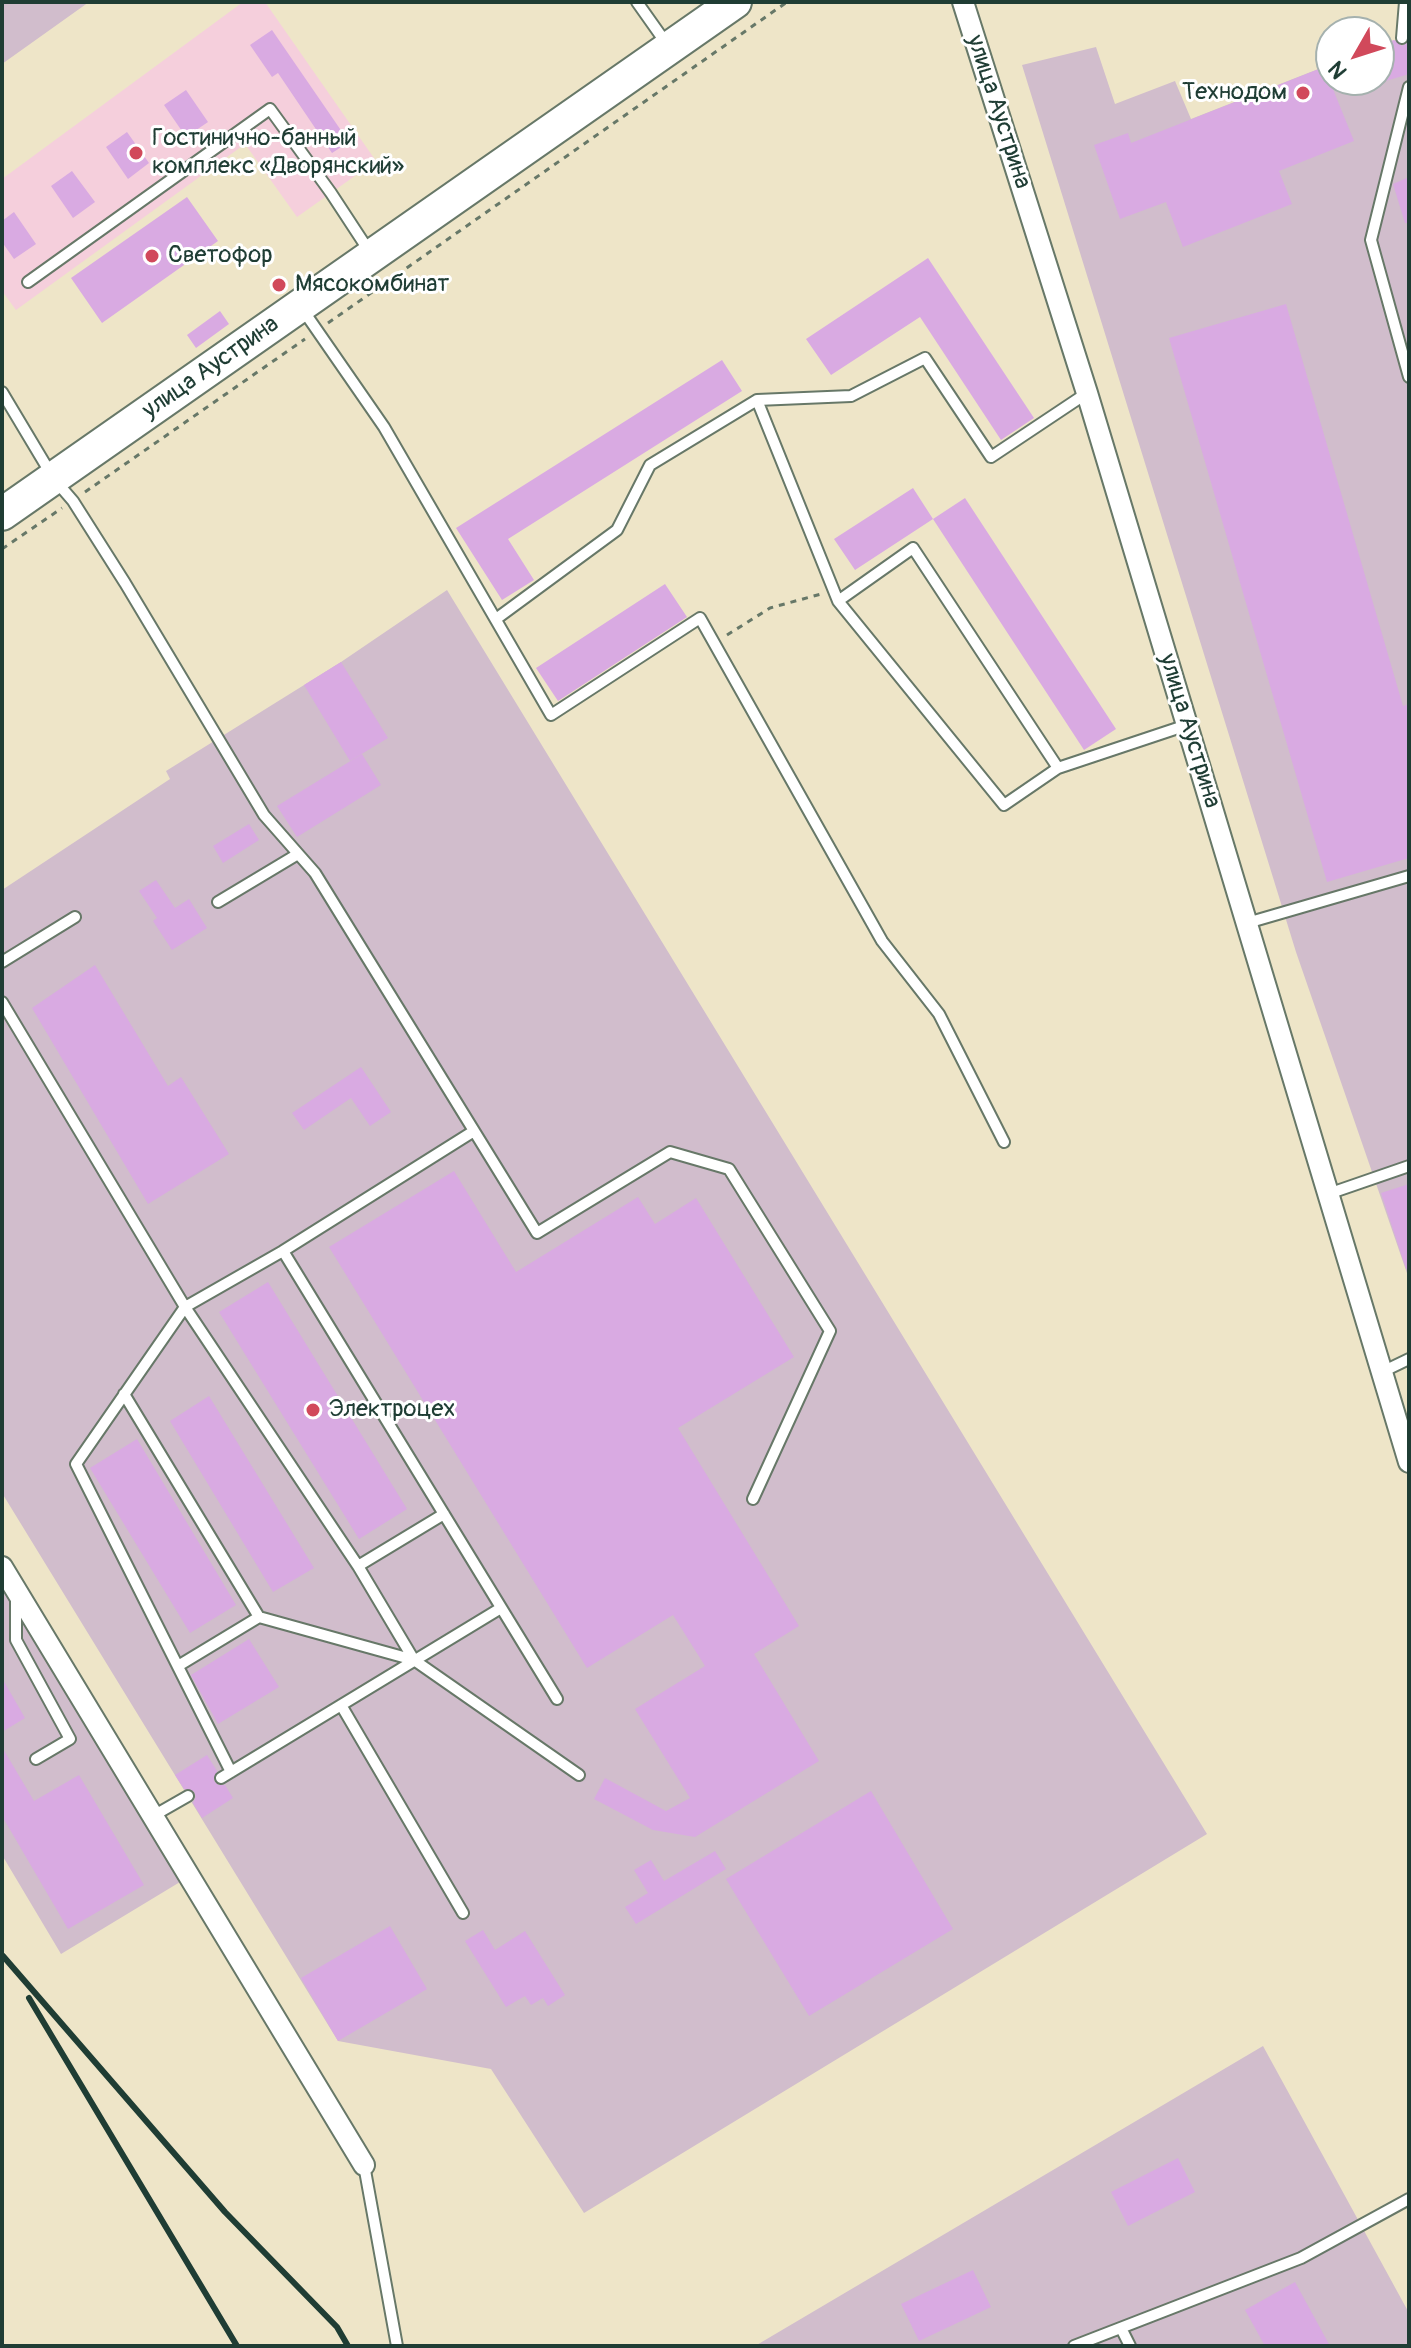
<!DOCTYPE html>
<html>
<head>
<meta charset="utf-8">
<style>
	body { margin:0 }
	#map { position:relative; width:1411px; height:2348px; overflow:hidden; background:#eee5c8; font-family:Pangolin,sans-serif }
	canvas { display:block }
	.frame { position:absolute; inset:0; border:4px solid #1f3d34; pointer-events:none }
	.north { position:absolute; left:1315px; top:16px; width:80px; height:80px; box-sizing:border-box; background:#fff; border:2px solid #a5b1ae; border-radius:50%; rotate:231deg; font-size:22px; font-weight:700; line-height:32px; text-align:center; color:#1f3d34 }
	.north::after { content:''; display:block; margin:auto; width:28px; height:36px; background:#d1495b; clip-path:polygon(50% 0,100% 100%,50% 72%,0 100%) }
</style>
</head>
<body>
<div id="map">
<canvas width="1411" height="2348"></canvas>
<div class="frame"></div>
<div class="north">N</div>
</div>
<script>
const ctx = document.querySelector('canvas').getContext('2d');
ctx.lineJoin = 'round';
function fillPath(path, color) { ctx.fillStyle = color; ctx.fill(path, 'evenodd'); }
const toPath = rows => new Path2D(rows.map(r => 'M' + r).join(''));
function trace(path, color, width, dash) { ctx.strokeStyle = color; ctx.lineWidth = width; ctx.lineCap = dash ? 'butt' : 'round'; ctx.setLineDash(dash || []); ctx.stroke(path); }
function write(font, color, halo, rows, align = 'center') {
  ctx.font = font + ' Pangolin,sans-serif'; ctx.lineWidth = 6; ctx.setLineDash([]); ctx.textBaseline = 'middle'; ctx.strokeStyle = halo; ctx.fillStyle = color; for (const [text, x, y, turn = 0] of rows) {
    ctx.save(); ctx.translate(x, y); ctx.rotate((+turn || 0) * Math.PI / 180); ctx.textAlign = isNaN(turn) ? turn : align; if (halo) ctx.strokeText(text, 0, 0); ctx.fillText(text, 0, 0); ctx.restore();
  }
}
const built = toPath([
	[243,2,265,2,376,161,297,217,245,144,16,310,2,291,2,179]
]);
const industrial = toPath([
	[2,2,89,2,2,64],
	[1409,36,1409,1279,1296,952,1022,65,1096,47,1115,104,1175,81,1191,119,1331,64,1331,80,1379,80,1379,45],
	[447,590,1207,1834,584,2213,491,2069,338,2041,2,1493,2,890,170,779,166,771,341,662],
	[2,1585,180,1882,61,1954,2,1855],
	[1263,2046,1409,2313,1409,2346,755,2346]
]);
const building = toPath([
	[272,30,349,142,332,153,278,73,272,77,250,45],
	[1394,40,1402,46,1409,42,1409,74,1379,83,1379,45],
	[1324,67,1354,141,1279,171,1292,204,1183,247,1166,202,1120,219,1094,145,1128,133,1131,143],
	[186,90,208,122,186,137,164,105],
	[127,132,149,163,128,179,106,147],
	[72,171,95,202,73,218,51,186],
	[1409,177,1409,223,1405,223,1393,184],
	[187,197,218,241,102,323,71,278],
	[14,212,36,244,14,259,2,242,2,221],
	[928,258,1034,418,1001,440,920,317,831,375,806,339],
	[1286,304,1403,706,1409,704,1409,858,1327,882,1169,338],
	[220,311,229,324,196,348,187,335],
	[722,360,742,391,508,539,534,580,502,600,456,528],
	[913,488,933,519,855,570,834,539],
	[965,498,1116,729,1084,750,933,519],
	[665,584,687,617,558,701,536,668],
	[341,662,388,738,350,761,304,685],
	[362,754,381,785,297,837,277,806],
	[249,824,259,840,223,863,213,846],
	[156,880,175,908,189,899,207,928,172,950,153,921,157,918,139,891],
	[95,965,168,1086,181,1077,229,1154,148,1204,32,1008],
	[361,1067,391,1112,370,1126,351,1098,304,1130,292,1113],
	[454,1171,516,1272,638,1197,655,1224,696,1198,794,1357,678,1428,799,1626,754,1654,819,1761,695,1837,653,1830,594,1799,605,1778,666,1811,690,1798,635,1709,705,1666,673,1615,587,1668,329,1247],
	[1409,1184,1409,1268,1406,1269,1381,1193],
	[268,1282,407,1509,359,1539,219,1312],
	[209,1396,314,1568,273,1592,170,1421],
	[137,1439,236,1605,190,1633,90,1468],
	[249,1639,279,1687,218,1724,191,1675],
	[2,1678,25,1718,2,1732],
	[2,1747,34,1801,79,1775,144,1885,68,1929,2,1816],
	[207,1755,217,1771,214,1781,218,1785,225,1785,233,1798,202,1818,193,1803,196,1797,194,1791,184,1789,175,1775],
	[871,1791,953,1929,809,2016,726,1879],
	[715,1851,726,1869,636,1924,625,1907,648,1893,634,1870,651,1860,664,1881],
	[390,1926,427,1989,338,2041,301,1978],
	[483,1930,495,1950,525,1931,565,1995,548,2006,543,1998,531,2005,525,1996,506,2007,465,1941],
	[1178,2158,1195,2192,1128,2226,1111,2192],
	[973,2270,991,2307,919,2341,901,2304],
	[1295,2282,1330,2346,1265,2346,1245,2310]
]);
const path = toPath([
	[328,323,787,2],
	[85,492,305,339],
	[2,549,62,508],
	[727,635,770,608,821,594]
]);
const lane = toPath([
	[637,2,666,43],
	[1402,38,1405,2],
	[1409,87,1371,240,1409,377],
	[28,282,270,109,331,193,371,254],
	[303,310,384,427,551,715,700,618,882,941,939,1014,1004,1142],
	[2,392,54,479,73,501,125,583,264,815,315,873,537,1233,670,1152,729,1169,830,1331,753,1499],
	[757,400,838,601,1004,805,1058,768,1187,725],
	[838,601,913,548,1058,768],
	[496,619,617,530,650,465,757,400,851,396,925,358,991,457,1087,393],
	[218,902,298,854],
	[1247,923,1409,876],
	[2,962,75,917],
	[2,1002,185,1307,283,1251],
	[474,1131,283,1251,557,1699],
	[1328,1194,1409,1166],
	[1382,1372,1409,1359],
	[124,1394,259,1617,178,1666],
	[358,1566,414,1660,579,1775],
	[16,1596,16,1640,70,1739,36,1759],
	[259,1617,414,1660],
	[341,1705,463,1913],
	[231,1772,76,1464,185,1307,358,1566,444,1514],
	[221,1778,501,1608],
	[153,1816,188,1796],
	[364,2165,397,2346],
	[1121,2328,1130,2346],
	[1074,2346,1301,2258,1409,2199]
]);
const street = toPath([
	[963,2,1087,393,1409,1462],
	[2,1567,364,2165]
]);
const primary = toPath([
	[2,514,735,2]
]);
const rail = toPath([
	[3,1956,225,2212,337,2327,348,2346],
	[29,1998,237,2346]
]);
const markers = [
	[1303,93,8,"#d1495b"],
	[136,153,8,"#d1495b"],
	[152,256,8,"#d1495b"],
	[279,285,8,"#d1495b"],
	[313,1410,8,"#d1495b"]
];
const poiNames = [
	["Технодом",1287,93,"right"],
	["Гостинично-банный",152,139],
	["комплекс «Дворянский»",152,167],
	["Светофор",168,256],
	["Мясокомбинат",295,285],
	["Электроцех",329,1410]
];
const streetNames = [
	["улица Аустрина",998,112,72],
	["улица Аустрина",211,368,-35],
	["улица Аустрина",1189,731,73]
];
fillPath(built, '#f5cfdc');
fillPath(industrial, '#d1bdcc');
fillPath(building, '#d9aae2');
trace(lane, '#677868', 14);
trace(street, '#677868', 24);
trace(primary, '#677868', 36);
trace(path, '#677868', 3, [6, 6]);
trace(lane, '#fff', 10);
trace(street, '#fff', 20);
trace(primary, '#fff', 32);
trace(rail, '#1f3d34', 6);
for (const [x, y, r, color] of markers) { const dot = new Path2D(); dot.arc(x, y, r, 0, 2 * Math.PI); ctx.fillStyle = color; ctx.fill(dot); trace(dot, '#fff', 3); }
write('24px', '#1f3d34', '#fff', poiNames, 'left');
write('24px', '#1f3d34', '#fff', streetNames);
</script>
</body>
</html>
